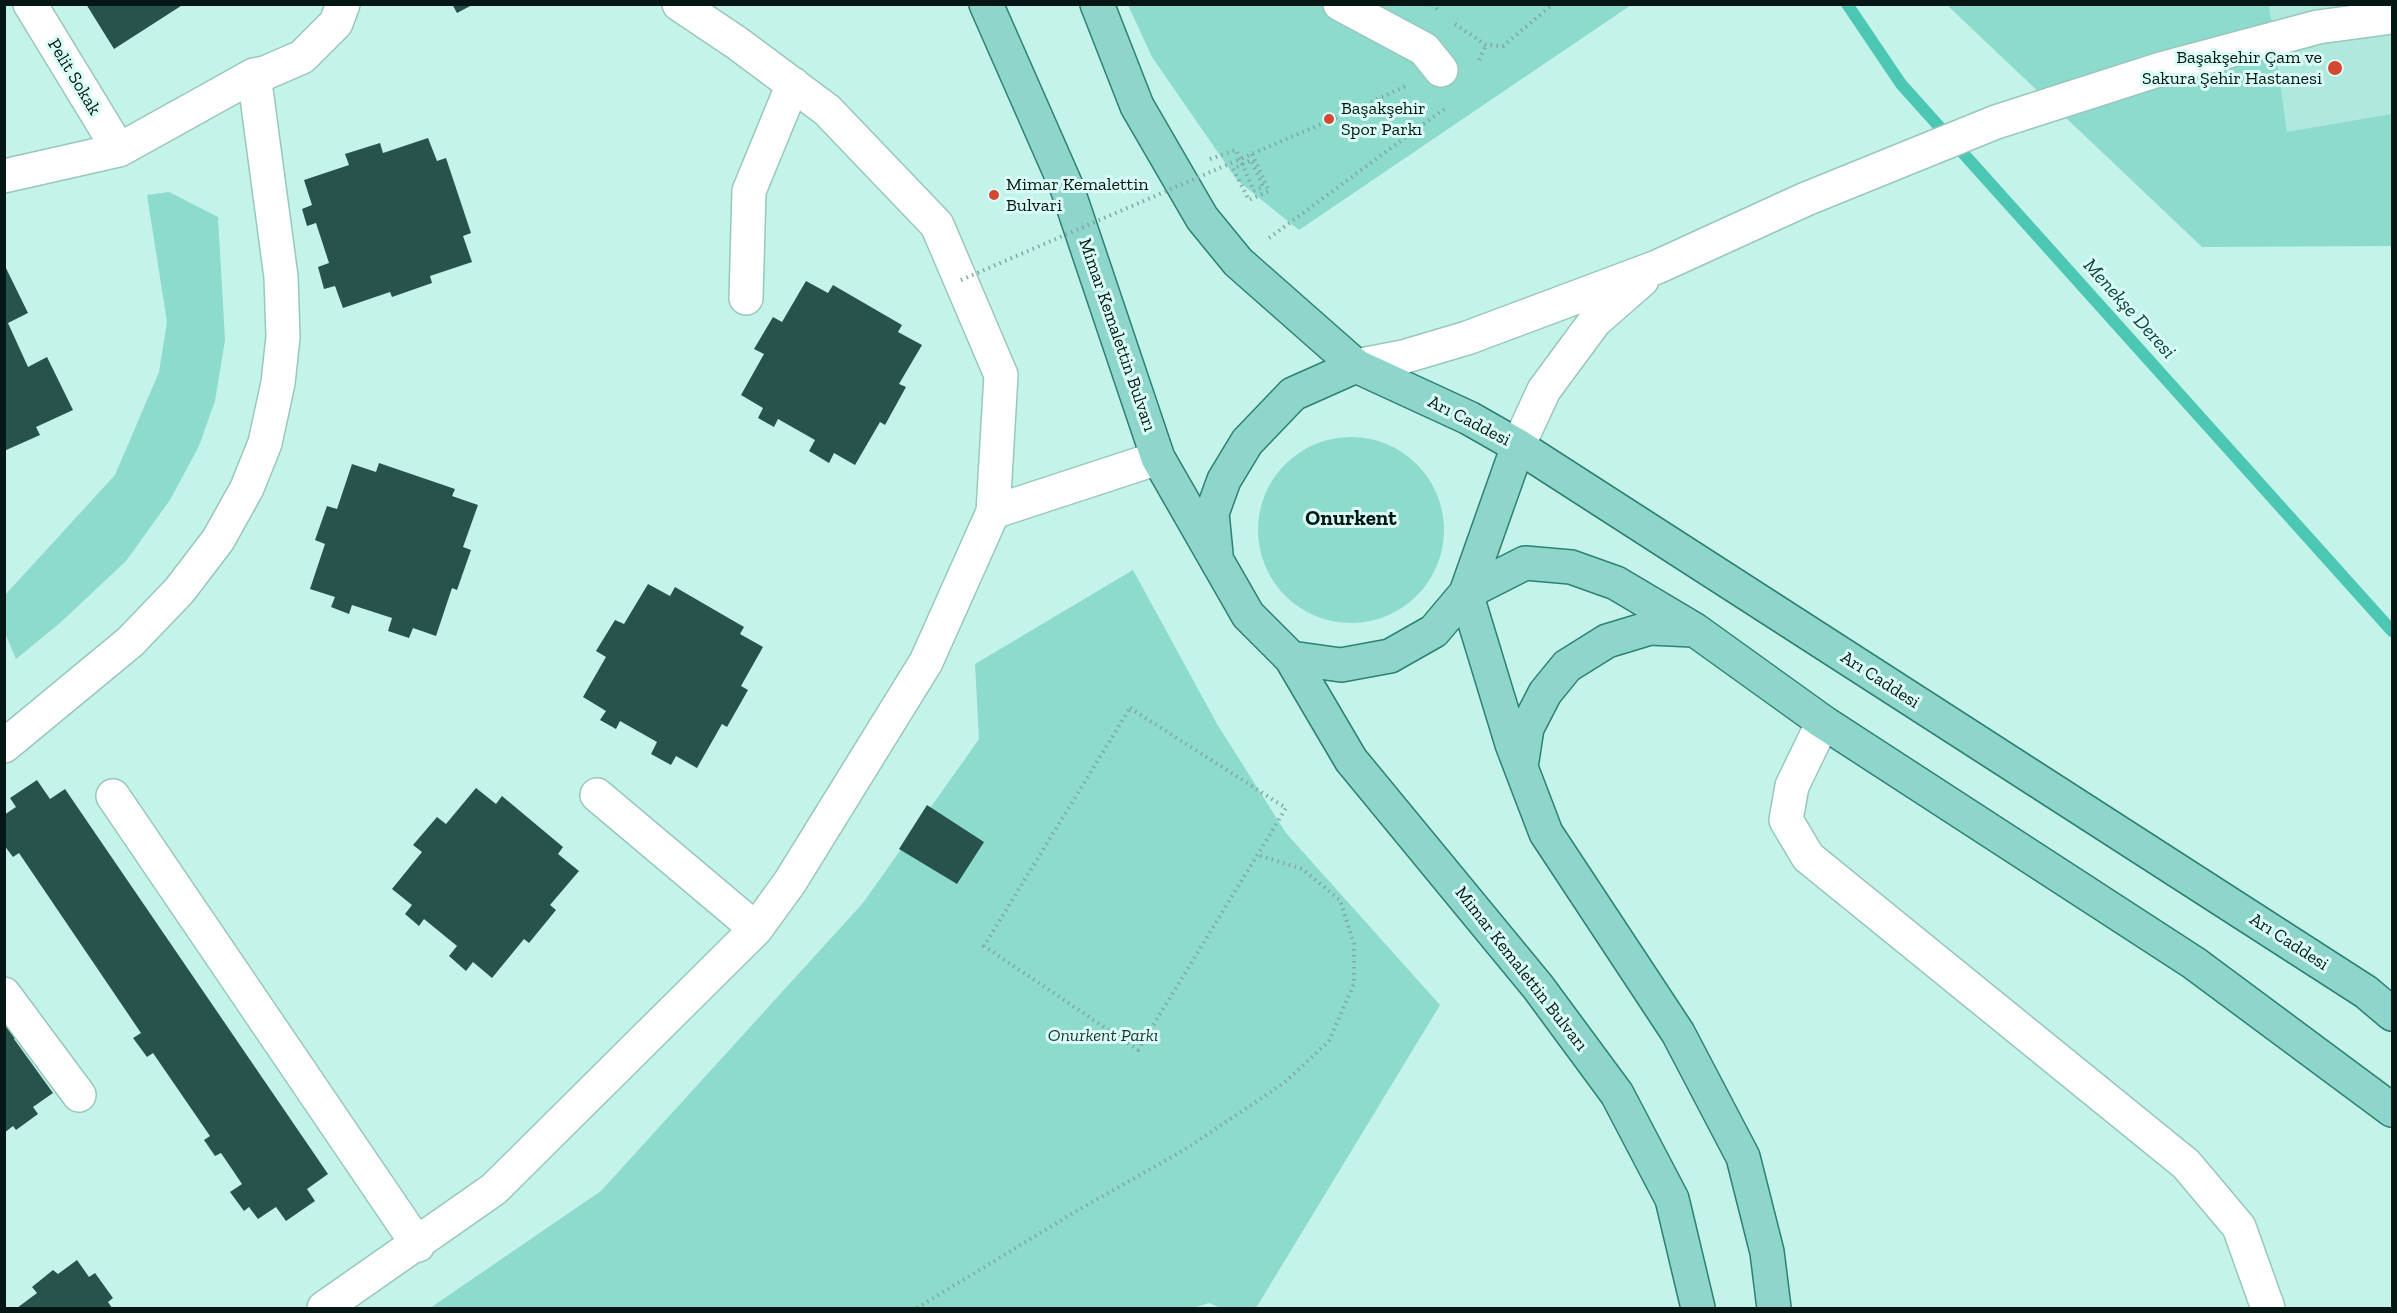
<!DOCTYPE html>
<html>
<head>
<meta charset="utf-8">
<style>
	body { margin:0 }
	#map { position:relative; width:2397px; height:1313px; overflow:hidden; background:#c4f3e9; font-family:"Zilla Slab",serif }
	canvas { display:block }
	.frame { position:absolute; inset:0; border:6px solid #051714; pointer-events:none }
</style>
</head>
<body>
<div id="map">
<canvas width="2397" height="1313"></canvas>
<div class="frame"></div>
</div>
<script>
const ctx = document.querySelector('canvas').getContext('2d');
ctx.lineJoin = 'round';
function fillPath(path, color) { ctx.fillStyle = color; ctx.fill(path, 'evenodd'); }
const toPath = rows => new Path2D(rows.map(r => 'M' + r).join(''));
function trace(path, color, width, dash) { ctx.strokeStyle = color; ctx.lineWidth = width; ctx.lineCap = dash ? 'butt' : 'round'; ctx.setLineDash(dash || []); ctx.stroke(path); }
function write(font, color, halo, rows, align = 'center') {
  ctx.font = font + ' "Zilla Slab",serif'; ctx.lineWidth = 6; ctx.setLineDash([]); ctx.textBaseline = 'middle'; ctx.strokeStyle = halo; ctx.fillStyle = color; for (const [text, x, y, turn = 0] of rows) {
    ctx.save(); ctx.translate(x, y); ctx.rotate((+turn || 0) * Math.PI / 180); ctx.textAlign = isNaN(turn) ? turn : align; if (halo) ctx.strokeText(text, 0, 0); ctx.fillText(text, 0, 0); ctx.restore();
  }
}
const built = toPath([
	[2269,5,2392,5,2392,201,2287,132]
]);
const green = toPath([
	[1128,5,1631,5,1299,230,1237,180,1152,57],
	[1947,5,2269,5,2287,132,2392,114,2392,246,2202,247],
	[169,192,218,217,225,340,215,401,199,446,170,500,126,561,60,623,16,659,5,633,5,595,115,475,159,372,167,322,147,195],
	'1258 530a93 93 0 1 1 186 0a93 93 0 1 1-186 0Z',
	[1133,570,1217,724,1286,833,1440,1005,1256,1308,1221,1308,1209,1303,1193,1308,430,1308,601,1191,863,903,979,739,975,664]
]);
const stream = toPath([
	[1847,4,1901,84,2392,631]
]);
const building = toPath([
	[86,4,184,4,114,49],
	[452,4,474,4,457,13],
	[428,138,437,161,446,158,471,233,463,236,472,262,430,276,432,283,392,297,390,292,343,308,335,286,324,289,318,267,329,263,316,223,307,226,302,209,312,205,304,180,349,165,345,154,380,143,383,153],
	[4,264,28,313,8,323,28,367,47,357,73,410,36,427,40,435,4,451],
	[806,281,828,293,833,285,902,325,898,332,922,345,899,384,906,387,885,425,880,422,855,465,834,453,829,463,809,451,815,440,778,419,774,427,758,418,763,408,741,395,764,354,754,349,773,317,782,322],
	[379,463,455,489,452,496,478,505,463,547,471,550,457,590,452,588,436,636,413,628,409,638,388,631,392,618,352,605,349,614,331,607,335,597,310,589,325,544,315,540,327,506,337,509,352,464,376,472],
	[648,584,670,596,675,587,744,627,740,634,763,647,741,686,748,690,727,727,722,724,697,768,676,756,671,765,651,754,657,742,620,721,616,729,600,720,606,711,583,697,606,657,596,651,615,620,624,624],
	[37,780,50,799,65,789,328,1174,307,1189,315,1201,286,1221,276,1207,258,1219,249,1207,244,1211,230,1192,242,1184,221,1153,215,1156,204,1140,210,1136,153,1053,147,1057,133,1038,141,1033,19,853,13,857,4,845,4,815,16,807,10,798],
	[476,788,496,804,502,796,563,847,558,854,579,871,550,905,556,910,529,943,524,939,492,978,473,962,466,971,449,956,457,946,424,919,419,926,405,914,412,905,392,889,422,852,413,845,437,817,446,824],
	[927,805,984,842,957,884,899,849],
	[4,1016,17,1034,14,1039,53,1093,33,1107,38,1114,16,1130,13,1126,4,1133],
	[77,1260,89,1277,95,1273,113,1298,108,1302,112,1308,17,1308,37,1293,32,1287,53,1270,58,1274]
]);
const path = toPath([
	[1432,4,1440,12],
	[1455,24,1486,45,1503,46,1553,4],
	[1479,60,1486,45],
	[1349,112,1406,86],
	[1210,159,1236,150,1254,191],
	[1269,238,1444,109],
	[1130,708,1286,808,1138,1050,984,946,1130,708],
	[917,1308,1073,1213,1184,1150,1284,1083,1329,1041,1354,984,1354,944,1340,900,1302,869,1258,855]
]);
const minor = toPath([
	[30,4,119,150],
	[1340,4,1424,49,1441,70],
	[4,176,119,150,254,75,265,73,302,57,336,23,343,4],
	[746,298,749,191,793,84],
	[1356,366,1403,357,1467,338,1657,267,1806,199,1996,122,2161,69,2318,27,2392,17],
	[1518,446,1544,390,1595,321,1642,280],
	[993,512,1158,458],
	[1823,722,1792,786,1786,820,1808,857,2186,1164,2239,1227,2268,1308],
	[4,746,130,642,179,591,218,540,247,488,265,443,278,383,283,337,281,277,254,75],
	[597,795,756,929],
	[113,796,418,1245],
	[4,994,79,1095],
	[324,1308,494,1189,756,929,790,882,926,662,993,512,1001,375,937,225,827,110,737,43,679,4]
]);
const major = toPath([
	[986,4,1067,188,1158,458,1248,615,1291,658,1341,665,1390,656,1434,631,1466,593,1518,446],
	[1097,4,1137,106,1202,218,1238,262,1356,366,1469,418,1518,446,2366,992,2392,1014],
	[1216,554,1212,513,1224,480,1247,442,1293,394,1356,366],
	[1466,593,1525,563,1571,567,1616,583,1695,630,1823,722,2194,963,2392,1110],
	[1466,593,1512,744,1546,833,1678,1033,1743,1157,1767,1252,1774,1308],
	[1291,658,1351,760,1538,987,1617,1094,1672,1199,1698,1308],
	[1521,767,1527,728,1545,693,1567,666,1607,641,1650,628,1693,630]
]);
const pathBridge = toPath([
	[1252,154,1269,191,1249,200,1233,169,1251,160,1263,187,1254,191],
	[961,280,1349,112]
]);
const markers = [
	[2335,68,8,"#d44833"],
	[1329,119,6,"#d44833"],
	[994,195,6,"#d44833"]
];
const poiNames = [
	["Başakşehir Çam ve",2322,58,"right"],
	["Sakura Şehir Hastanesi",2322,79,"right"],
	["Başakşehir",1341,109],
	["Spor Parkı",1341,130],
	["Mimar Kemalettin",1006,185],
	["Bulvari",1006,206]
];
const streetNames = [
	["Pelit Sokak",74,77,59],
	["Mimar Kemalettin Bulvarı",1117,335,71],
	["Arı Caddesi",1469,421,27],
	["Arı Caddesi",1880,680,33],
	["Arı Caddesi",2289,942,33],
	["Mimar Kemalettin Bulvarı",1521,969,52]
];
const parkNames = [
	["Onurkent Parkı",1103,1036]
];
const waterNames = [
	["Menekşe Deresi",2129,309,48]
];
const quarterNames = [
	["Onurkent",1351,519]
];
fillPath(built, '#afe8dd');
fillPath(green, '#8cdbcd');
trace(stream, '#4bc7b4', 12);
fillPath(building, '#28534c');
trace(minor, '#99c7be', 36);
trace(major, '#2d8174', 36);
trace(path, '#83a8a0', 4, [1.5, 4.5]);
trace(minor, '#fff', 33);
trace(major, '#8ed6cb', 33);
trace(pathBridge, '#83a8a0', 4, [1.5, 4.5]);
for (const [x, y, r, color] of markers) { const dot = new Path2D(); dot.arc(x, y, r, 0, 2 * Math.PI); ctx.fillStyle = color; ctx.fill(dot); trace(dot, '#d9fef6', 2); }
write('18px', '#051714', '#d9fef6', poiNames, 'left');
write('18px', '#051714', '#d9fef6', streetNames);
write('italic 18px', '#1d332f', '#d9fef6', parkNames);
write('italic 20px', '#0d453d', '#d9fef6', waterNames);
write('bold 21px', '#051714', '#d9fef6', quarterNames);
</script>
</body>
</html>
